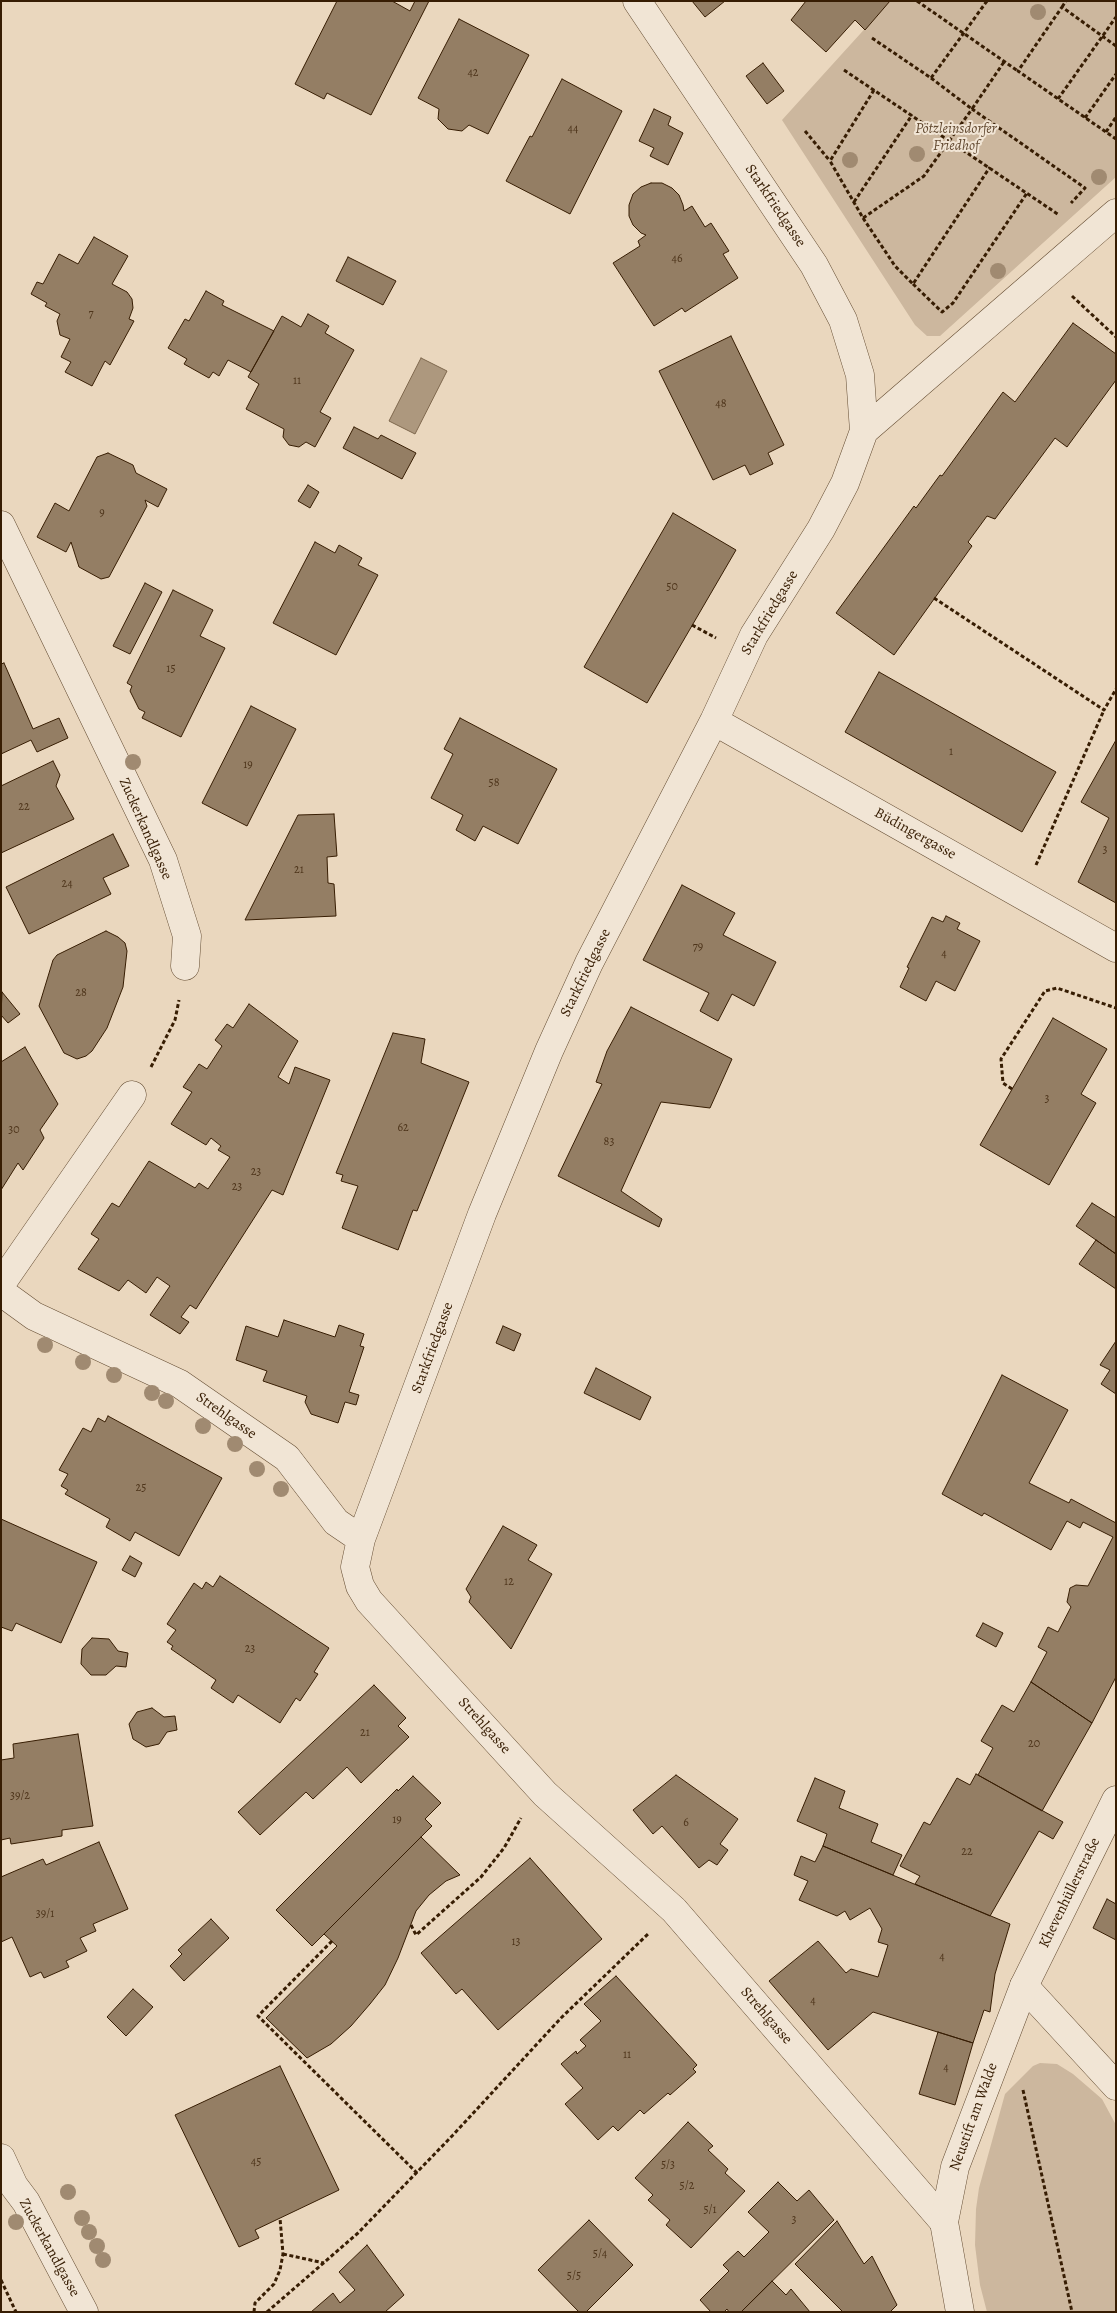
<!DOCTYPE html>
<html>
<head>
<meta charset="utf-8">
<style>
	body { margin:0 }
	#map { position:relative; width:1117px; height:2313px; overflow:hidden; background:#ead7be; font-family:Alegreya,serif }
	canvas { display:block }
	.frame { position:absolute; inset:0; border:2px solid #371d03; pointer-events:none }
</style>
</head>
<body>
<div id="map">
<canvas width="1117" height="2313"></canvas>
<div class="frame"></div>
</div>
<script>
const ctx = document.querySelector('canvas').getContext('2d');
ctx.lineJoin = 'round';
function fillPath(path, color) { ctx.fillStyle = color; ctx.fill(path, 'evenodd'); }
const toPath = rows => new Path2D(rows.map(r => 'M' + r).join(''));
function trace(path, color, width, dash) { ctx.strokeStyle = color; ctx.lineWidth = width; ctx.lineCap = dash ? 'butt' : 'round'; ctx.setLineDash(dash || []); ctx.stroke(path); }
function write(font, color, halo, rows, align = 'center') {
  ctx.font = font + ' Alegreya,serif'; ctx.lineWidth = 4; ctx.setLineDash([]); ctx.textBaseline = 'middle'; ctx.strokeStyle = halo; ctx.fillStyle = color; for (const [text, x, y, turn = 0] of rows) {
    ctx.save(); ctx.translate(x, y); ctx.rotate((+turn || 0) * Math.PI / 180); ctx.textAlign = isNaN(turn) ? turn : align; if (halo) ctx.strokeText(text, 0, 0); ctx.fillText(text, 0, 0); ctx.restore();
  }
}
const green = toPath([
	[890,1,1116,1,1116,177,940,336,927,336,915,325,782,120],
	[1040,2063,1057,2064,1073,2074,1102,2099,1116,2125,1116,2312,987,2312,980,2285,975,2245,976,2209,979,2188,1005,2094,1033,2066]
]);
const water = toPath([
	[421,358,447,371,415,434,389,421,421,358]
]);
const building = toPath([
	[337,1,392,1,410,11,415,1,429,1,371,115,327,93,324,99,295,84,337,1],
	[692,1,725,1,705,17,692,1],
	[806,1,890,1,865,30,855,20,826,52,791,20,806,1],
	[459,19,529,55,488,134,469,125,462,131,448,129,438,119,439,109,418,98,459,19],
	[763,63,784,91,767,104,746,76,763,63],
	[562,79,622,111,570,214,506,181,530,136,532,137,562,79],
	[654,109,671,117,668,125,683,133,668,165,650,156,654,148,639,141,654,109],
	[651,183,662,183,672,188,679,195,683,205,684,211,692,206,705,227,711,223,729,251,723,254,738,278,685,312,682,308,654,326,613,263,640,246,638,241,646,235,641,233,633,225,629,216,629,205,633,194,641,187,651,183],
	[94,237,128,256,112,284,127,292,132,299,133,308,129,319,134,321,110,365,105,361,92,386,65,372,71,362,61,357,70,339,60,335,57,321,60,314,45,306,47,303,31,294,37,282,43,284,59,254,78,264,94,237],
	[348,257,396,281,383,305,336,281,348,257],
	[206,291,224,301,222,305,274,331,251,372,228,360,219,376,213,372,209,378,184,364,187,359,168,348,185,319,189,321,206,291],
	[308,314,329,326,325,333,354,350,320,412,331,418,315,447,306,442,299,447,289,445,283,437,284,429,246,409,259,384,248,377,282,316,301,327,308,314],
	[1073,323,1116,354,1116,380,1067,447,1055,438,995,519,987,516,968,542,972,546,894,655,836,613,914,506,916,508,940,475,942,476,1003,392,1015,402,1073,323],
	[731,336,784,445,768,453,773,464,750,475,745,465,713,480,659,371,731,336],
	[354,427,378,439,381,435,416,453,402,479,343,448,354,427],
	[108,453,133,465,136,473,167,489,158,507,145,500,147,506,109,577,101,579,79,567,71,542,66,552,37,537,55,503,69,511,97,457,108,453],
	[308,485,319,492,310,508,298,501,308,485],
	[673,513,736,550,647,703,584,667,673,513],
	[315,542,335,553,339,545,362,558,358,565,378,575,336,655,273,623,315,542],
	[145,583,162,592,130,654,113,646,145,583],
	[173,590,213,610,200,636,225,648,181,737,142,718,145,712,139,709,130,691,132,686,127,683,173,590],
	[4,663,33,729,59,718,68,738,37,752,31,740,1,754,1,664,4,663],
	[879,672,1056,772,1022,832,845,732,879,672],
	[251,706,296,729,247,826,202,803,251,706],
	[460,718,557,769,518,844,483,826,475,841,456,830,463,815,431,798,453,754,444,749,460,718],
	[1116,740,1116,903,1078,882,1109,818,1081,802,1116,740],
	[53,761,60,775,56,786,74,819,1,853,1,786,53,761],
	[334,814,337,856,327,857,328,883,334,884,336,916,245,920,298,815,334,814],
	[113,834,129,866,103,878,111,894,29,934,6,887,113,834],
	[682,885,735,913,723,935,776,962,754,1006,732,994,718,1021,700,1011,709,993,643,960,682,885],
	[946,916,960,923,957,929,980,941,955,991,936,981,926,1001,900,987,909,968,907,967,932,917,943,922,946,916],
	[106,931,118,937,125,943,127,951,123,987,107,1028,92,1051,86,1056,77,1059,64,1053,39,1006,53,960,57,955,106,931],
	[2,992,20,1014,8,1023,1,1015,2,992],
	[249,1004,298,1041,278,1077,289,1084,295,1067,330,1080,283,1195,272,1190,196,1309,190,1305,181,1317,189,1322,180,1334,150,1315,170,1286,157,1277,146,1293,128,1280,119,1291,78,1269,99,1239,91,1234,112,1203,119,1207,149,1161,195,1188,199,1183,208,1189,230,1157,218,1150,221,1146,211,1138,206,1145,171,1124,192,1092,183,1087,199,1064,207,1069,222,1046,215,1040,227,1024,233,1028,249,1004],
	[631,1007,732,1059,710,1108,661,1102,621,1191,662,1219,659,1227,558,1176,602,1084,596,1082,607,1051,631,1007],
	[1053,1018,1107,1049,1081,1094,1096,1103,1049,1185,980,1145,1053,1018],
	[393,1033,425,1039,421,1063,469,1082,417,1211,413,1210,398,1250,342,1228,358,1186,341,1181,343,1175,336,1173,393,1033],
	[25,1047,58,1104,40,1130,44,1138,23,1170,18,1163,1,1190,1,1062,25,1047],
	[1092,1203,1116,1218,1116,1254,1076,1226,1092,1203],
	[1096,1240,1116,1254,1116,1289,1079,1264,1096,1240],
	[284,1320,335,1337,339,1325,364,1334,360,1346,364,1347,349,1392,359,1395,356,1405,345,1402,338,1423,311,1414,305,1402,307,1396,263,1381,267,1371,236,1360,246,1326,278,1337,284,1320],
	[503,1326,521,1334,514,1351,496,1343,503,1326],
	[1116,1341,1116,1394,1101,1384,1110,1370,1100,1365,1116,1341],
	[596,1368,651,1397,640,1420,584,1393,596,1368],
	[1002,1375,1068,1410,1029,1483,1069,1503,1071,1499,1116,1523,1116,1677,1092,1723,1031,1682,1047,1652,1038,1647,1048,1627,1058,1632,1071,1607,1067,1602,1070,1588,1076,1585,1088,1586,1113,1537,1083,1522,1080,1528,1067,1521,1051,1550,984,1513,982,1516,942,1494,1002,1375],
	[108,1416,222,1478,179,1556,135,1532,130,1541,106,1527,110,1519,65,1494,68,1490,61,1486,68,1474,59,1470,83,1428,91,1432,98,1418,105,1422,108,1416],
	[1,1519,97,1562,61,1643,16,1623,12,1631,1,1627,1,1519],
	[503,1526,537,1545,528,1560,552,1574,511,1649,469,1602,471,1597,466,1589,503,1526],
	[130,1556,142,1563,135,1577,122,1570,130,1556],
	[220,1576,329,1648,314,1672,318,1674,300,1701,296,1698,280,1723,238,1695,233,1703,211,1688,216,1680,171,1649,173,1646,167,1642,176,1630,167,1624,194,1583,202,1589,206,1582,213,1587,220,1576],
	[983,1623,1003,1633,996,1647,976,1636,983,1623],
	[92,1638,109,1639,118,1651,128,1653,126,1667,116,1666,106,1675,91,1675,81,1664,82,1649,92,1638],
	[1031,1682,1092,1723,1042,1811,978,1775,993,1748,981,1741,1002,1705,1014,1712,1031,1682],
	[374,1685,406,1718,398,1726,409,1737,361,1783,347,1767,313,1799,306,1792,260,1835,238,1812,374,1685],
	[152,1708,164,1717,175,1716,177,1730,167,1732,159,1744,146,1747,133,1739,129,1724,137,1712,152,1708],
	[78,1734,93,1826,62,1830,62,1836,11,1844,10,1838,1,1840,1,1760,14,1758,13,1744,78,1734],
	[976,1774,1063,1822,1053,1839,1039,1831,990,1916,915,1884,920,1876,900,1866,924,1822,930,1825,957,1778,970,1785,976,1774],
	[676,1775,738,1819,720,1844,728,1850,717,1865,709,1860,699,1868,662,1826,653,1834,633,1810,676,1775],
	[413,1776,441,1803,425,1819,432,1826,312,1946,276,1910,397,1789,398,1791,413,1776],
	[815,1778,845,1791,839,1808,878,1824,871,1842,902,1855,893,1875,823,1846,827,1834,797,1821,815,1778],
	[421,1837,460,1875,446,1881,429,1895,416,1911,398,1958,385,1985,370,2004,351,2026,331,2044,307,2058,266,2018,337,1946,324,1934,421,1837],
	[99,1842,128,1909,93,1924,96,1931,80,1938,87,1951,66,1961,69,1967,44,1978,41,1972,30,1977,12,1937,1,1942,1,1877,43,1859,46,1865,99,1842],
	[823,1846,1010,1924,995,1974,990,2012,984,2010,973,2043,873,2012,828,2050,769,1981,818,1941,846,1973,851,1969,878,1977,888,1945,878,1942,882,1929,870,1908,850,1920,845,1911,837,1916,799,1900,808,1881,794,1875,801,1856,815,1862,823,1846],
	[530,1858,602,1939,498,2030,462,1989,456,1994,421,1953,530,1858],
	[1107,1899,1116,1904,1116,1940,1093,1928,1107,1899],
	[211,1919,229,1938,184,1981,170,1966,182,1954,178,1950,211,1919],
	[616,1976,697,2065,693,2069,696,2072,670,2095,668,2093,644,2114,640,2110,618,2131,613,2126,598,2140,565,2104,583,2088,561,2064,576,2051,577,2054,586,2046,580,2040,601,2021,584,2004,616,1976],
	[133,1989,153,2007,126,2036,107,2017,133,1989],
	[938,2032,973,2043,955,2105,919,2094,938,2032],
	[280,2066,339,2190,255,2230,259,2238,239,2247,175,2115,280,2066],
	[688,2122,713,2146,708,2150,728,2169,725,2173,745,2191,691,2248,666,2225,670,2220,648,2200,653,2195,635,2178,688,2122],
	[778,2182,797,2201,809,2190,834,2220,741,2312,729,2312,727,2309,724,2312,711,2312,700,2300,729,2271,723,2265,738,2251,744,2257,769,2232,748,2212,778,2182],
	[589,2220,633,2265,586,2312,579,2312,538,2270,589,2220],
	[837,2221,864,2264,872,2256,897,2305,890,2312,843,2312,795,2264,837,2221],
	[367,2245,404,2295,385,2312,311,2312,333,2293,340,2303,355,2290,339,2272,367,2245],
	[772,2281,786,2295,791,2289,810,2312,741,2312,772,2281]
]);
const path = toPath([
	[917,1,1018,71],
	[1062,7,1066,1],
	[872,38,931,78,987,1],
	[1116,46,1062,7,1018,71,1116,139],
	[844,70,1059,215],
	[931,78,972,109,1004,62],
	[874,90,830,161,863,218,924,176,972,109,1085,188,1071,203],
	[1058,99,1116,17],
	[1085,118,1116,74],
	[805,131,830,161],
	[1106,132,1116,117],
	[854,202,912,115],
	[863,218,895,266,913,284,990,167],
	[913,284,942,312,953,303,1027,193],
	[1072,296,1116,337],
	[934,598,1104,710,1116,689],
	[692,625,716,638],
	[1036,865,1104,710],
	[151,1067,175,1020,179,1000],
	[1012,1089,1003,1083,1001,1059,1045,991,1057,988,1116,1008],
	[411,1925,416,1935,481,1877,504,1848,521,1818],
	[332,1941,258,2016,417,2173],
	[1023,2090,1072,2312],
	[283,2254,324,2263],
	[1,2280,16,2312],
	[254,2312,255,2303,274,2284,280,2270,283,2254,280,2218],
	[267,2312,358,2233,453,2135,561,2018,648,1934]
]);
const minor = toPath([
	[637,1,814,265,843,320,860,375,864,431,845,483,821,529,754,635,714,721,589,963,549,1051,482,1214,361,1539,355,1567,360,1586,369,1601,545,1794,674,1910,944,2222],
	[864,431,1116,213],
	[1,525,163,860,187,936,185,966],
	[714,721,1116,948],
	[1,1284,132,1095],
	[1,1292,34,1316,180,1384,287,1458,336,1522,361,1539],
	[1024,1986,1116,2086],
	[1,2158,14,2186,26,2202,84,2312]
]);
const tertiary = toPath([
	[960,2312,944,2222,955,2167,1024,1986,1116,1800]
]);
const trees = [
	[1038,12],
	[917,154],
	[850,160],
	[1099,177],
	[998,271],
	[133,762],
	[45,1345],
	[83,1362],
	[114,1375],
	[152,1393],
	[166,1401],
	[203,1426],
	[235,1444],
	[257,1469],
	[281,1489],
	[68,2192],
	[82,2218],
	[16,2222],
	[89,2232],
	[97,2246],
	[103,2260]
];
const numberNames = [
	["42",473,73],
	["44",573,129],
	["46",677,259],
	["7",91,314],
	["11",297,381],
	["48",721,404],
	["9",102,513],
	["50",672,587],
	["15",171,669],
	["1",951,752],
	["19",248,765],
	["58",494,783],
	["22",24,807],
	["3",1105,850],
	["21",299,870],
	["24",67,884],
	["79",698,947],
	["4",944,954],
	["28",81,993],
	["3",1047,1099],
	["62",403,1128],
	["30",14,1130],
	["83",609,1142],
	["23",256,1172],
	["23",237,1187],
	["25",141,1488],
	["12",509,1582],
	["23",250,1649],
	["21",365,1733],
	["20",1034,1744],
	["39/2",20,1796],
	["19",397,1820],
	["6",686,1823],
	["22",967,1852],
	["39/1",45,1914],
	["13",516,1942],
	["4",942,1957],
	["4",813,2001],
	["11",627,2055],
	["4",946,2068],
	["45",256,2162],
	["5/3",668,2165],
	["5/2",687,2186],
	["5/1",710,2210],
	["3",794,2220],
	["5/4",600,2254],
	["5/5",574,2276]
];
const parkNames = [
	["Pötzleinsdorfer",956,129],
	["Friedhof",956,146]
];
const streetNames = [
	["Starkfriedgasse",775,206,56],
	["Starkfriedgasse",770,613,-59],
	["Zuckerkandlgasse",145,829,66],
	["Büdingergasse",915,834,29],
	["Starkfriedgasse",586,973,-64],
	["Starkfriedgasse",433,1348,-70],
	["Strehlgasse",226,1416,35],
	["Strehlgasse",484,1726,48],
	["Khevenhüllerstraße",1070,1893,-64],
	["Strehlgasse",766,2016,49],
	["Neustift am Walde",974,2117,-70],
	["Zuckerkandlgasse",49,2248,61]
];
fillPath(green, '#ccb79e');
fillPath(water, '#ad987e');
trace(water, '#7e674d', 1);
fillPath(building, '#947e64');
trace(building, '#371d03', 1);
trace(minor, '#644c32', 29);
trace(tertiary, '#644c32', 29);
trace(path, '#371d03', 3, [4, 2.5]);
trace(minor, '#f1e5d5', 28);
trace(tertiary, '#f1e5d5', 28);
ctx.fillStyle = '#a08a71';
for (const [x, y] of trees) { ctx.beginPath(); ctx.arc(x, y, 8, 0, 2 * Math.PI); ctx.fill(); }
write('12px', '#4e351b', null, numberNames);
write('italic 15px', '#644b32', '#f1e5d5', parkNames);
write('15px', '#371d03', '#f1e5d5', streetNames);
</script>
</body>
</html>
